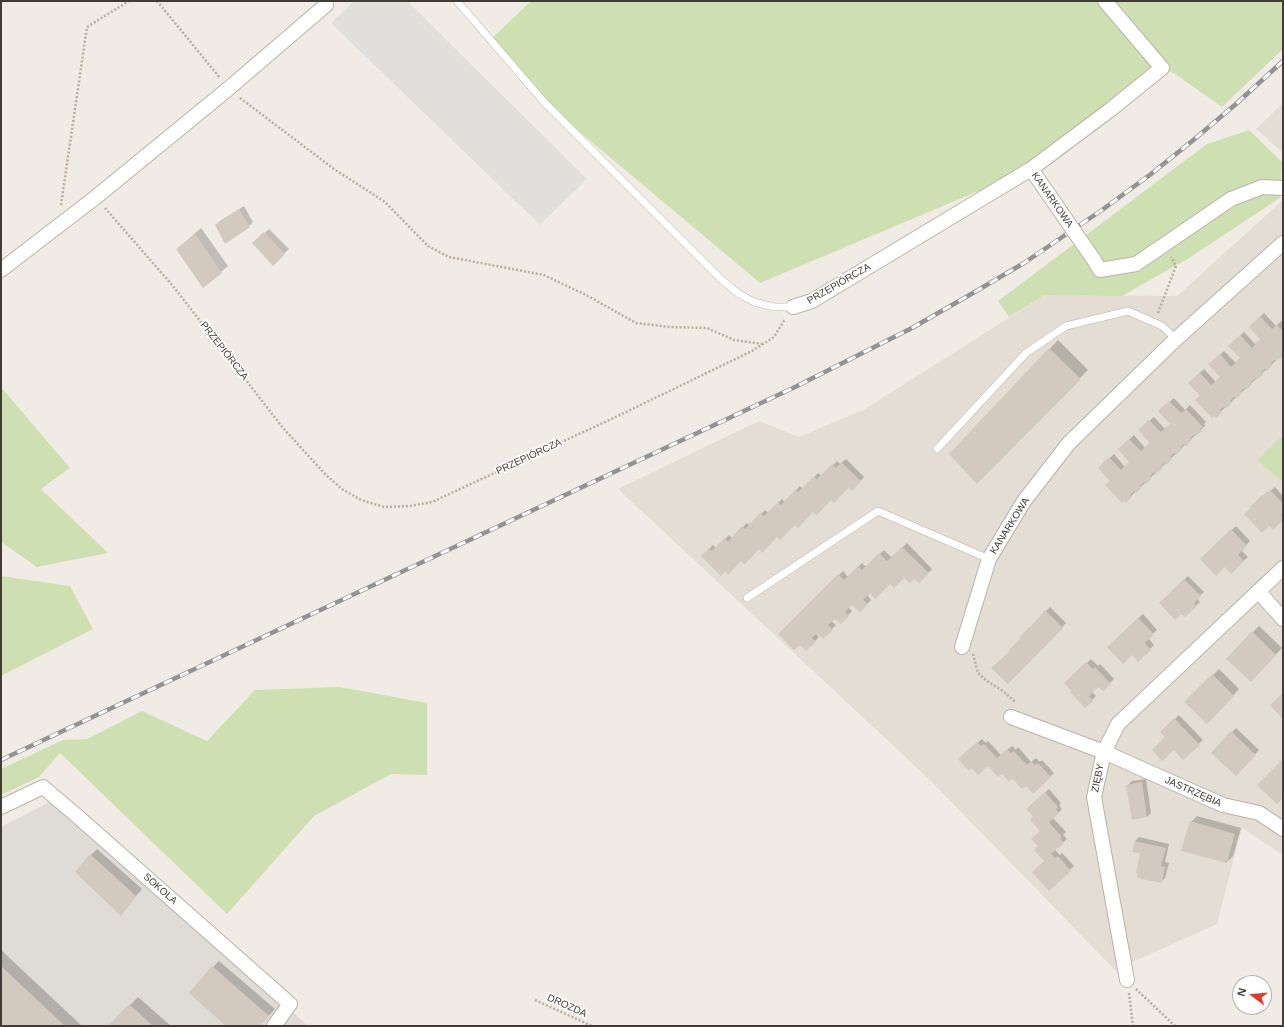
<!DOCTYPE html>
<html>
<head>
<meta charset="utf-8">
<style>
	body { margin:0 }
	#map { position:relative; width:1284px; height:1027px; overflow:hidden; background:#f0ece5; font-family:Helvetica,sans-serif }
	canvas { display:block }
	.frame { position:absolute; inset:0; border:2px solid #413c35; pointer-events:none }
	.north { position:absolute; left:1232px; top:975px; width:40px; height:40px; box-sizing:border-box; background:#fff; border:1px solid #b3b1ae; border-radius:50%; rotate:286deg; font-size:11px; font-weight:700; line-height:16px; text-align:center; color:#413c35 }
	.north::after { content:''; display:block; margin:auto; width:14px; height:18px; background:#e03a2c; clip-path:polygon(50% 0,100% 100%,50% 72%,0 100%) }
</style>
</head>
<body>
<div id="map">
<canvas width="1284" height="1027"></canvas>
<div class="frame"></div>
<div class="north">N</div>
</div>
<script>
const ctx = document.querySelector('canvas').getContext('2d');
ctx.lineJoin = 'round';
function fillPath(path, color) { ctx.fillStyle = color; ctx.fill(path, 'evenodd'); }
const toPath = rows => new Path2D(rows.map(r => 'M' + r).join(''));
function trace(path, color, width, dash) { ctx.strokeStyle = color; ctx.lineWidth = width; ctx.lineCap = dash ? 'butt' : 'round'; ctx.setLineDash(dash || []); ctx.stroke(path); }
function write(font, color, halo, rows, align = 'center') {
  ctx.font = font + ' Helvetica,sans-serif'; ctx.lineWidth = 3.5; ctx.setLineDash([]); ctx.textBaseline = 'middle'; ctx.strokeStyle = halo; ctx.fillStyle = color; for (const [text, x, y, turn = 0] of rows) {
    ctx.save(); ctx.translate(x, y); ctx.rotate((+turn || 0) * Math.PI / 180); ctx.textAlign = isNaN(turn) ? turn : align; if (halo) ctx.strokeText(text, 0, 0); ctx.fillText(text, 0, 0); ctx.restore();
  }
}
const residential = toPath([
	[1283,103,1283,153,1256,129],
	[1283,200,1283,855,1242,828,1217,924,1115,970,931,781,618,489,759,421,799,437,865,409,1045,295,1177,296]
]);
const industrial = toPath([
	[59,797,308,1026,1,1026,1,827]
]);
const green = toPath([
	[531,1,1283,1,1283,49,1222,107,1175,74,1162,68,1031,169,760,283,544,102,490,40],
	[1249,130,1282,162,1280,198,1189,258,1122,296,1045,295,1009,317,998,301,1207,144],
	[1,387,70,468,41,489,108,553,37,567,1,542],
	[1280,438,1283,440,1283,482,1257,460],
	[1,576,70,586,93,629,1,676],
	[340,687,427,703,427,775,391,774,314,816,227,914,60,753,39,777,1,795,1,769,63,740,87,739,142,711,207,741,255,690]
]);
const parking = toPath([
	[354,1,407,1,587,179,540,225,331,23]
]);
const shadow = toPath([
	[244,206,253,222,249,226,216,225,220,221],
	[201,228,228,266,203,287,177,249],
	[269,229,289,249,273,265,258,239],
	[1264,313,1276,326,1281,321,1283,323,1283,354,1216,416,1201,395,1189,383,1204,369,1216,382,1221,377,1210,365,1224,351,1236,363,1241,358,1230,346,1244,332,1256,345,1262,339,1250,327],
	[1058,340,1088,370,977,482,950,454],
	[1174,398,1185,410,1190,405,1206,422,1204,424,1205,426,1126,501,1111,480,1099,468,1114,454,1125,467,1131,462,1119,449,1134,435,1145,448,1151,442,1139,430,1154,417,1165,429,1171,424,1159,411],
	[846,459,864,477,852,489,849,486,741,560,702,556,713,545,716,548,729,535,732,538,747,523,750,526,765,510,768,513,782,499,785,502,800,486,803,489,818,473,822,476,837,461,840,464],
	[1275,487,1283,496,1283,519,1252,507,1267,492,1268,493],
	[1236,526,1250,541,1241,550,1248,557,1231,572,1225,566,1201,559],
	[907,543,932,569,919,582,914,577,904,576,870,592,867,595,871,600,860,611,852,604,848,607,852,611,841,623,835,617,831,621,836,625,823,638,817,631,815,633,819,637,806,650,800,643,780,634,843,571,848,577,862,563,866,567,884,550,892,558],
	[1188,576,1204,592,1197,598,1200,602,1185,616,1160,603],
	[1050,607,1066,623,1008,683,1011,651,1021,639,1020,638],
	[1143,614,1157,630,1148,638,1154,645,1138,660,1132,654,1108,647],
	[1259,626,1282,648,1257,674,1253,632],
	[1091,659,1098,666,1100,664,1114,679,1103,690,1099,685,1092,692,1096,696,1085,707,1066,683],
	[1219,669,1239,689,1207,723,1186,702],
	[1179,715,1203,740,1183,758,1161,732],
	[1236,728,1259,750,1236,775,1213,753],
	[982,739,986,743,988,741,1001,755,1012,746,1016,750,1018,747,1031,762,1036,758,1040,762,1042,760,1054,773,1050,777,1026,785,988,765,963,756],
	[1146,779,1151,813,1147,817,1128,785,1132,781],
	[1049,789,1061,803,1059,805,1062,809,1053,818,1066,832,1063,835,1067,839,1055,850,1060,855,1062,853,1074,866,1049,889,1045,861,1039,846,1041,831,1034,816,1028,809],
	[1197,816,1241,828,1233,856,1227,862,1191,822],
	[1139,837,1169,844,1165,862,1169,863,1165,878,1161,882,1141,853,1135,841],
	[97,849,142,889,121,914,91,855],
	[1,950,82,1026,1,1026],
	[219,961,275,1009,259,1026,227,1026,213,967],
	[138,997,171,1026,111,1026,110,1025]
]);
const building = toPath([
	[239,209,250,227,225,244,215,225],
	[264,232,285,254,273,266,252,243],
	[195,234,222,273,203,288,176,249],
	[1260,316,1272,329,1277,325,1283,331,1283,352,1281,354,1283,356,1277,361,1275,360,1273,361,1271,363,1273,365,1267,371,1265,369,1261,373,1263,375,1256,380,1255,378,1251,382,1252,384,1246,390,1244,388,1240,392,1242,393,1236,399,1234,397,1230,401,1232,403,1226,408,1224,407,1220,410,1222,412,1216,418,1214,416,1212,418,1195,400,1200,396,1188,383,1200,373,1211,385,1216,381,1220,377,1208,364,1220,354,1231,367,1240,358,1228,346,1240,335,1252,348,1260,339,1249,327],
	[1049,348,1081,379,977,484,949,454],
	[1169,401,1181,413,1186,409,1203,427,1200,429,1202,431,1196,436,1194,435,1190,438,1192,440,1186,446,1184,444,1180,448,1182,449,1176,455,1174,453,1170,457,1172,459,1166,465,1164,463,1160,467,1162,469,1156,474,1154,472,1150,476,1152,478,1146,484,1144,482,1140,486,1142,487,1136,493,1134,491,1130,495,1132,497,1126,503,1124,501,1122,503,1105,485,1110,481,1098,468,1109,457,1121,470,1129,462,1118,449,1129,439,1141,451,1150,443,1138,430,1149,420,1161,432,1170,424,1158,411],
	[841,462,861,481,852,491,849,487,834,503,831,500,816,516,813,512,798,528,795,525,780,540,777,537,762,553,759,549,744,565,741,561,728,575,725,571,721,576,701,556,709,548,712,551,724,538,728,542,742,526,745,529,760,513,764,516,778,502,781,505,796,489,798,492,814,476,817,479,832,464,836,468],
	[1270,490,1283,503,1283,513,1281,515,1283,517,1283,520,1273,530,1269,526,1262,533,1244,514,1251,508,1250,507,1262,495,1263,496],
	[1231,529,1247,546,1238,555,1244,561,1231,574,1225,567,1216,576,1200,559],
	[902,547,929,573,919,583,914,579,910,583,904,578,894,588,890,584,875,599,870,593,863,600,868,604,860,613,852,605,845,612,849,616,841,624,835,619,828,625,833,630,823,639,817,633,812,638,816,642,806,651,800,645,794,650,778,634,838,574,844,580,858,566,862,570,879,553,887,561],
	[1184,579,1201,596,1194,603,1197,606,1185,617,1182,614,1175,620,1159,603],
	[1045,610,1063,628,1008,684,991,668,1010,651,1009,650,1020,639,1019,638,1029,627,1030,628],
	[1138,618,1154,634,1145,643,1151,650,1138,662,1132,655,1123,664,1107,647],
	[1252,631,1276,655,1251,682,1226,659],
	[1086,662,1093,669,1095,667,1111,684,1103,691,1098,687,1089,696,1093,701,1085,708,1070,692,1071,690,1064,683],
	[1212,674,1234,696,1207,724,1184,702],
	[1283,693,1283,719,1270,705],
	[1174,718,1200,745,1183,760,1174,750,1162,761,1152,750,1165,737,1160,732],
	[1231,731,1256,755,1236,776,1211,753],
	[977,742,981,746,984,744,997,758,1007,749,1011,753,1014,751,1027,765,1031,761,1035,765,1038,763,1051,777,1033,794,1026,786,1022,789,1012,778,1009,782,1002,774,998,777,988,766,978,775,972,768,969,771,958,759],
	[1282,760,1283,761,1283,798,1277,804,1257,785],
	[1142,782,1147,817,1132,820,1126,785],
	[1045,792,1058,807,1056,810,1059,813,1049,822,1062,837,1060,839,1064,843,1051,854,1055,858,1058,856,1071,871,1049,891,1032,872,1044,861,1034,850,1038,846,1031,839,1040,831,1030,820,1033,816,1026,809],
	[1190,821,1235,834,1227,863,1181,851],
	[1135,841,1166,848,1161,866,1165,867,1162,883,1137,878,1138,874,1136,873,1140,853,1132,852],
	[90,854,136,896,121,916,75,872],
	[1,966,65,1026,1,1026],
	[212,966,269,1016,260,1026,226,1026,189,993],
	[129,1004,153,1026,110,1026,109,1025]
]);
const path = toPath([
	[157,1,220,78],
	[240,98,334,169,385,202,428,246,449,257,544,275,586,295,636,323,670,327,707,328,734,340,762,344],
	[61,205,87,27,129,1],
	[105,208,173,286,283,428,326,475,342,489,361,500,384,507,410,506,432,502,620,415,752,351,774,337,785,319],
	[1158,313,1176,266,1171,257],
	[973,654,978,673,987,681,1003,691,1014,701,1015,703],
	[1136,989,1175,1026],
	[1129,993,1133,1026],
	[535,1000,592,1026]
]);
const service = toPath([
	[457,1,544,102,723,281,739,294,754,302,774,307,793,307],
	[937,449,1026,353,1066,326,1128,311,1162,326,1176,339],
	[747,598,878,511,989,559]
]);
const minor = toPath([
	[1049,195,1031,169,1110,110,1162,68,1105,1],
	[1094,260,1100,270,1136,264,1231,199,1262,187,1283,188],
	[1,270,96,197,228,89,326,5],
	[793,307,812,301,1031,169],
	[1258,591,1283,619],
	[962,647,989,559,1024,501,1069,443,1176,339,1283,243],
	[1011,717,1104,752,1223,805,1259,813,1283,829],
	[1,807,43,787,76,815,290,1004,274,1026],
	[1127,980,1094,797,1104,752,1118,724,1283,568]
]);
const rail = toPath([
	[1,760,793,388,912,328,973,293,1024,263,1102,210,1151,174,1191,142,1236,104,1283,61]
]);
const minorBridge = toPath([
	[1049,195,1094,260]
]);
const streetNames = [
	["KANARKOWA",1052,200,55],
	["PRZEPIÓRCZA",839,284,-30],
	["PRZEPIÓRCZA",224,351,52],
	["PRZEPIÓRCZA",529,457,-25],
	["KANARKOWA",1010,526,-58],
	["ZIĘBY",1098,778,-79],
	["JASTRZĘBIA",1193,792,24],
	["SOKOLA",160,889,41],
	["DROZDA",567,1006,24]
];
fillPath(residential, '#e3ddd3');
fillPath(industrial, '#dfdbd6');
fillPath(green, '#cee0b2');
fillPath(parking, '#e1dfdc');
fillPath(shadow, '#0003');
fillPath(building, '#d3c9be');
trace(service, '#bab2a8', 8);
trace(minor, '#bab2a8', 16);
trace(path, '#baad9b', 2.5, [2, 2]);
trace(service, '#fff', 7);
trace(minor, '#fff', 14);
trace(rail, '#939393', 4.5);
trace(rail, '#fff', 3, [9]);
trace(minorBridge, '#bab2a8', 16, []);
trace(minorBridge, '#fff', 14);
write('10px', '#413c35', '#fff', streetNames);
</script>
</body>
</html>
